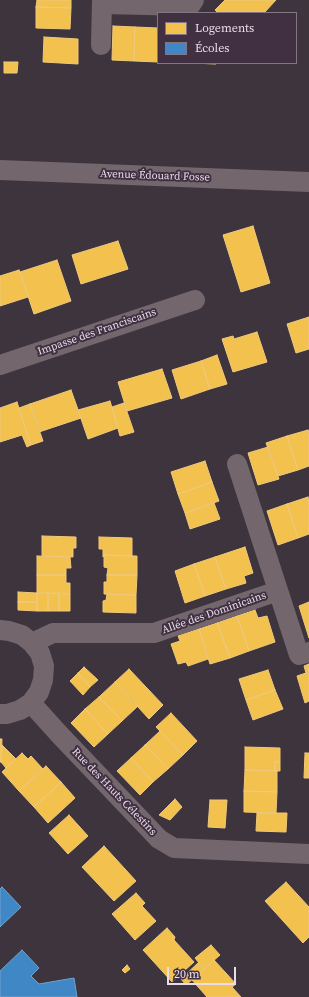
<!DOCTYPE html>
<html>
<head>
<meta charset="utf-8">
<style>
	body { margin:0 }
	#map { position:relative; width:309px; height:997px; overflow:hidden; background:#3e343e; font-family:"Source Serif 4",serif }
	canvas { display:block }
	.legend { position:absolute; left:157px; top:12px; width:140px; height:52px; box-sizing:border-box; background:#413042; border:1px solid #847584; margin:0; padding:5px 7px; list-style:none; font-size:12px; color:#e8dde8 }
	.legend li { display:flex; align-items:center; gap:8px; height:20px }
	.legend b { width:20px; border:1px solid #847584 }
	.scale { position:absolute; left:167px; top:967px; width:69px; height:18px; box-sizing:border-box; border:2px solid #e8dde8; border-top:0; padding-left:5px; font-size:12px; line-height:14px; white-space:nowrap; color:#e8dde8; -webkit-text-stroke:3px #413042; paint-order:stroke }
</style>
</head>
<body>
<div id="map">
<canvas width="309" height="997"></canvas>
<ul class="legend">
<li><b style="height:11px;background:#f2c14e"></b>Logements</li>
<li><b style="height:11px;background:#3f88c5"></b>Écoles</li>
</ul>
<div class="scale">20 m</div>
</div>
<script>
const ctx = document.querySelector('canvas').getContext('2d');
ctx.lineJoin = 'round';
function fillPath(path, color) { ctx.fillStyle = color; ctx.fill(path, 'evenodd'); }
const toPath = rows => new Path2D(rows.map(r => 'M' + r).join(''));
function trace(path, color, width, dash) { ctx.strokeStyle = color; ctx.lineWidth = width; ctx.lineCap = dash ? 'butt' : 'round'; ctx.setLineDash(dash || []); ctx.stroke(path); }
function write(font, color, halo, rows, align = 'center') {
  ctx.font = font + ' "Source Serif 4",serif'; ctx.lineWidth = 4; ctx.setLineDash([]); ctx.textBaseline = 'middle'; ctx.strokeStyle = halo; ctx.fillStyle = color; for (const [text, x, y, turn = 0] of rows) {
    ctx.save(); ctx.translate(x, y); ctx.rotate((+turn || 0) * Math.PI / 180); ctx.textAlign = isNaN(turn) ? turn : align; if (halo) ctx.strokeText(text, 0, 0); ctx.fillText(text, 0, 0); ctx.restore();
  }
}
const homes = toPath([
	[37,0,71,0,71,8,36,7,37,0],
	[225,0,276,0,264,13,218,13,215,10,225,0],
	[36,7,71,8,70,29,36,28,36,7],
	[113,26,135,27,134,61,112,60,113,26],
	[135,27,158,28,158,62,134,61,135,27],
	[44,37,78,39,78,64,43,62,44,37],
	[4,62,18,62,17,73,4,73,4,62],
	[191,63,216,63,216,64,191,63],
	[253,226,270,283,241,292,223,235,253,226],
	[118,241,128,269,81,284,72,255,118,241],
	[57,260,71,301,34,314,20,272,57,260],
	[19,270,28,297,0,306,0,276,19,270],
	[309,317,309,349,296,353,287,324,309,317],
	[257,332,267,362,233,372,222,339,233,336,234,339,257,332],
	[217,355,227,384,210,389,201,361,217,355],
	[201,361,210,389,181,399,172,370,201,361],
	[162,369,172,398,127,411,118,382,162,369],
	[71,390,81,418,39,432,30,404,71,390],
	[110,401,118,428,88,439,78,410,110,401],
	[17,402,31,445,27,447,22,435,0,442,0,408,17,402],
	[124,403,134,432,120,436,112,407,124,403],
	[30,404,43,441,31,445,19,408,30,404],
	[308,430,309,433,309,466,298,470,287,436,308,430],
	[287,436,298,470,278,476,266,443,287,436],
	[268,447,279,479,258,485,248,453,268,447],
	[205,461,212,482,178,494,171,472,205,461],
	[212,482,219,501,185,513,178,494,212,482],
	[308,497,309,500,309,534,298,538,287,504,308,497],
	[214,503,220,519,190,529,185,513,214,503],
	[287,504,298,538,278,545,267,511,287,504],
	[42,536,76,537,76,548,73,548,73,557,42,556,42,536],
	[99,537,132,538,132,556,104,555,103,557,103,549,99,549,99,537],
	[245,547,253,573,244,576,246,583,226,589,215,557,245,547],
	[104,555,137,556,137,575,107,575,108,568,104,567,104,555],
	[37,556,70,557,71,568,66,568,66,575,37,575,37,556],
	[215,557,226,589,205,596,194,564,215,557],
	[194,564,205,596,185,603,175,571,194,564],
	[37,575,66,575,66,583,70,583,70,594,37,593,37,575],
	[107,575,137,575,136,595,104,594,104,582,107,582,107,575],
	[18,592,37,593,37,602,18,602,18,592],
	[37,593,48,593,48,611,37,611,37,593],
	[48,593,59,593,59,611,48,611,48,593],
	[59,593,70,594,70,611,59,611,59,593],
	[107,594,136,595,136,613,103,612,103,601,106,600,107,594],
	[18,602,37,602,37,611,18,610,18,602],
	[309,602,309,638,299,606,309,602],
	[255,610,258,618,267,616,275,642,249,651,237,616,255,610],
	[237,616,249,651,230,658,217,623,237,616],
	[217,623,230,658,210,664,199,629,217,623],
	[199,629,208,659,188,666,186,662,178,664,171,644,180,641,178,636,199,629],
	[309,664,309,701,305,703,297,676,306,673,304,666,309,664],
	[84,667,98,680,90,687,78,673,84,667],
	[129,669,163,705,149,719,115,682,129,669],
	[268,670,275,690,246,700,239,679,268,670],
	[78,673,90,687,83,695,70,681,78,673],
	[115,682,138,706,122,721,99,697,115,682],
	[275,690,283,709,253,720,246,700,275,690],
	[99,697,122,721,108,734,85,709,99,697],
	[85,709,108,734,94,747,71,723,85,709],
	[171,713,197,741,183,755,156,727,171,713],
	[160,731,183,755,168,769,145,745,160,731],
	[0,739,2,739,1,762,0,762,0,739],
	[2,745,16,759,6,768,1,762,2,745],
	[145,745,168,769,153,782,131,758,145,745],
	[245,747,280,748,280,762,275,762,275,771,245,770,245,747],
	[22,753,28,759,31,756,43,769,19,791,2,772,22,753],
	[305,753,309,753,309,778,304,778,305,753],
	[131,758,153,782,140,795,117,771,131,758],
	[275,762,280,762,280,771,275,771,275,762],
	[46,766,61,782,34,807,19,791,46,766],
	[245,770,277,771,277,792,244,791,245,770],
	[61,782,75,798,48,823,34,807,61,782],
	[244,791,277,792,276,813,244,812,244,791],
	[175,799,182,807,170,820,159,815,175,799],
	[210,800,227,800,225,828,208,827,210,800],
	[257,813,287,813,286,832,256,831,257,813],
	[69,815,88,836,68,854,49,833,69,815],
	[104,846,136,881,114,901,82,867,104,846],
	[286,882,309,907,309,937,303,943,265,901,286,882],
	[136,893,145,903,142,906,156,921,135,940,112,914,136,893],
	[167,928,175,937,174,940,194,962,172,982,143,950,167,928],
	[211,945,220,955,204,969,195,958,211,945],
	[214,960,236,984,232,987,241,997,207,997,192,980,214,960],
	[199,962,204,969,186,985,181,979,199,962],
	[127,965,130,969,125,973,122,970,127,965]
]);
const schools = toPath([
	[2,887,21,907,0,927,0,889,2,887],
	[22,950,39,968,31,976,39,984,74,978,77,997,0,997,0,971,22,950]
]);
const street = toPath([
	[102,4,190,6,194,0],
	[101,45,102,0],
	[0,170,309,182],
	[0,365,195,300],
	[237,464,299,655,309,652],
	[0,630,9,631,22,635,32,643,40,653,44,666,43,680,39,692,31,703,20,710,7,714,0,714],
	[32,643,53,633,154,633,278,591],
	[31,703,59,734,159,839,174,848,309,854]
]);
const streetNames = [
	["Avenue Édouard Fosse",155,176,2],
	["Impasse des Franciscains",97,332,-19],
	["Allée des Dominicains",214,613,-19],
	["Rue des Hauts Célestins",114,792,46]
];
fillPath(homes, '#f2c14e');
trace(homes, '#efc97c', 1);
fillPath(schools, '#3f88c5');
trace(schools, '#72a2d0', 1);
trace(street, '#73676d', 20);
write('11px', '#e8dde8', '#413042', streetNames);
</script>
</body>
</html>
